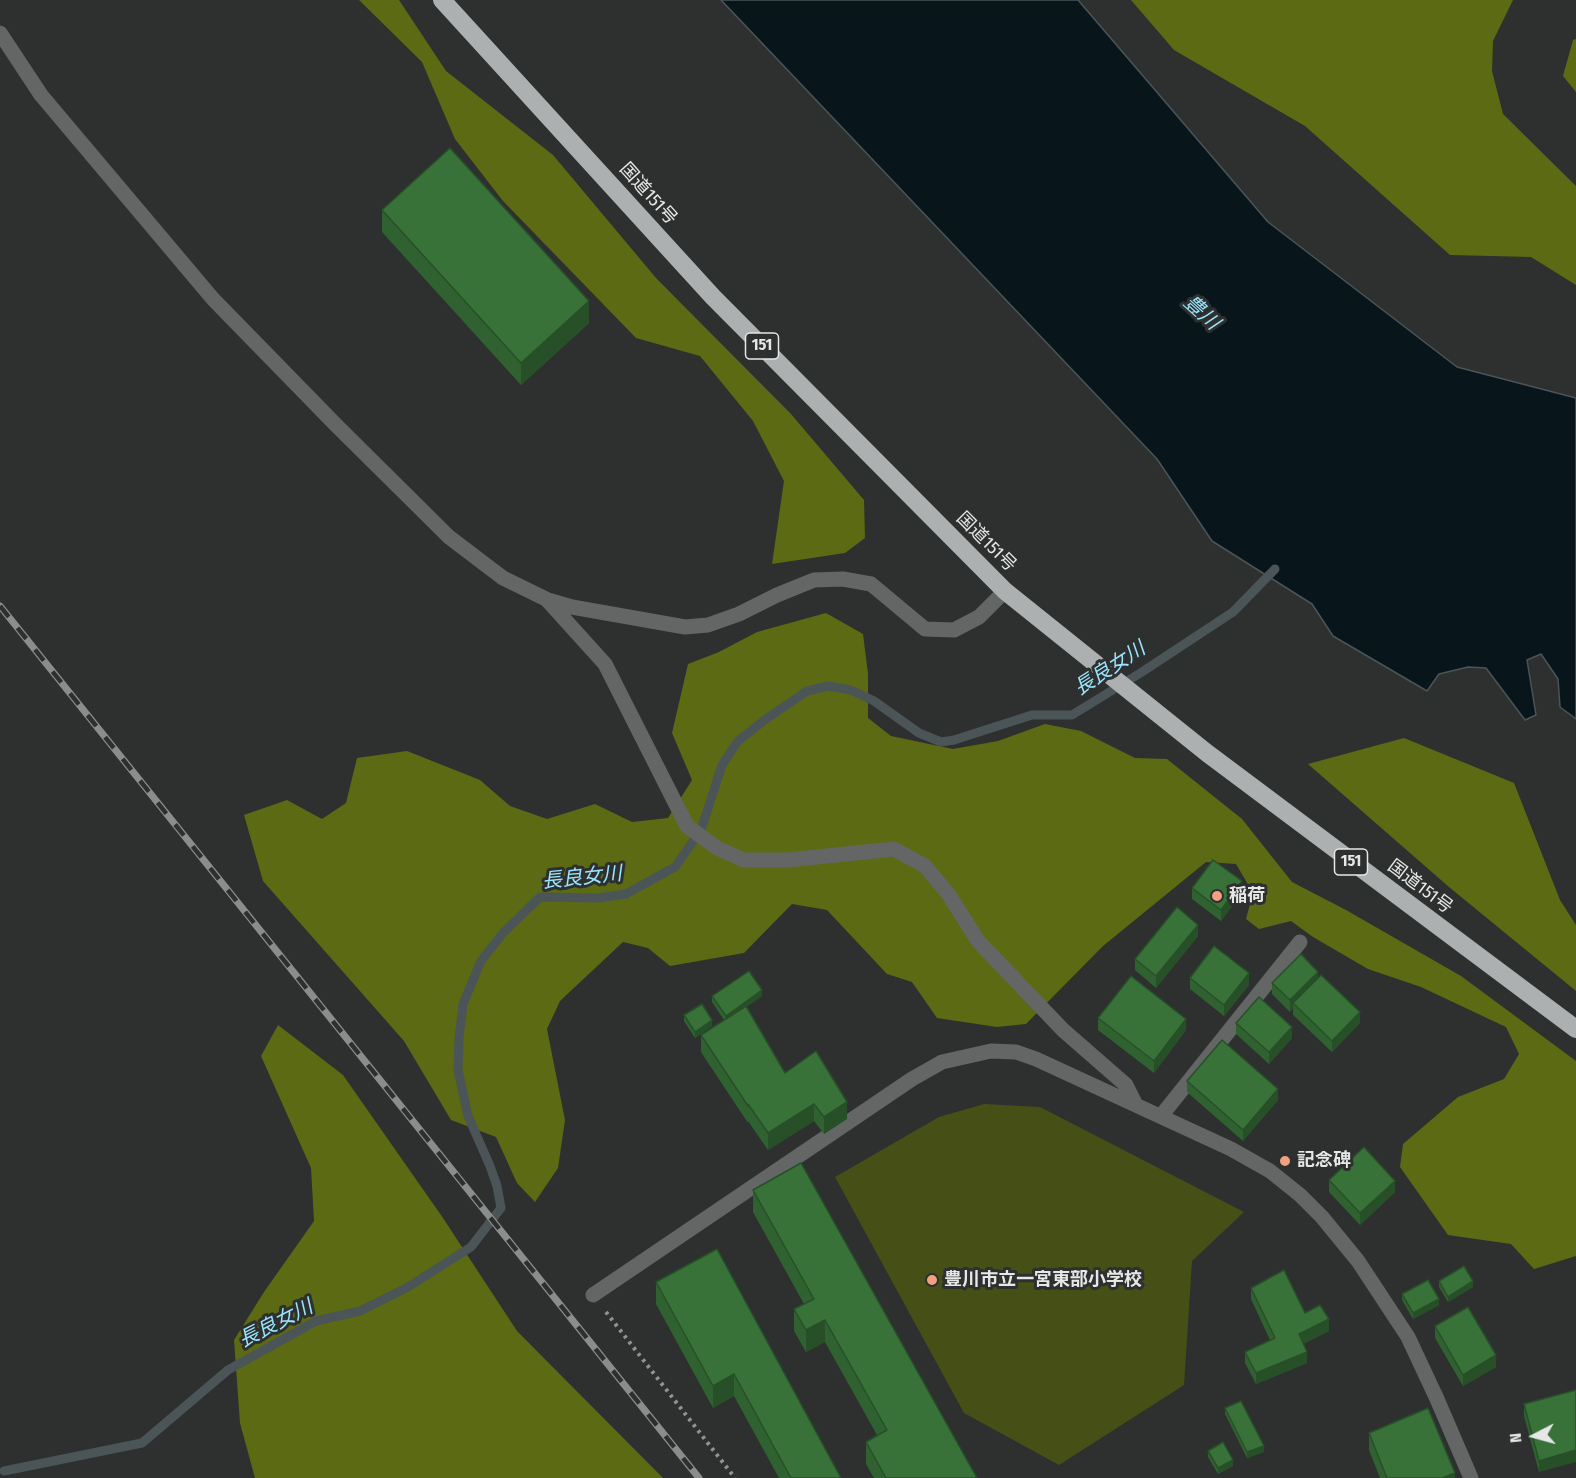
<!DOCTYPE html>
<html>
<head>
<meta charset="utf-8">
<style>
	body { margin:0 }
	#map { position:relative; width:1576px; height:1478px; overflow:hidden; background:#2d302f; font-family:"Fira Sans Condensed",sans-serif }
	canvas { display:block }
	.north { position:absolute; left:1504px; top:1406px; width:60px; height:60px; -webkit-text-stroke:4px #2d302f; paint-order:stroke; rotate:264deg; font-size:16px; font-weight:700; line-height:24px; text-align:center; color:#e6e8e7 }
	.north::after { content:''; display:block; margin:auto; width:21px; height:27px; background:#e6e8e7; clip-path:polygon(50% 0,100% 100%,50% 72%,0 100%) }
</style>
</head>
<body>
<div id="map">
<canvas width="1576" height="1478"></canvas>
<div class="north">N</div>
</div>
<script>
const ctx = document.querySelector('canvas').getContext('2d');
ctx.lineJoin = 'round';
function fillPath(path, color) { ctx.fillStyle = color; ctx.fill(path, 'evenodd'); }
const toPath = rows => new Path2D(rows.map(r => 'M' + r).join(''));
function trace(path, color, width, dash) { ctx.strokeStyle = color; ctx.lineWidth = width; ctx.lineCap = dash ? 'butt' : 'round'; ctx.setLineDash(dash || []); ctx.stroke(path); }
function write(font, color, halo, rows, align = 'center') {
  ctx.font = font + ' "Fira Sans Condensed","Noto Sans JP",sans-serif'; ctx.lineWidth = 6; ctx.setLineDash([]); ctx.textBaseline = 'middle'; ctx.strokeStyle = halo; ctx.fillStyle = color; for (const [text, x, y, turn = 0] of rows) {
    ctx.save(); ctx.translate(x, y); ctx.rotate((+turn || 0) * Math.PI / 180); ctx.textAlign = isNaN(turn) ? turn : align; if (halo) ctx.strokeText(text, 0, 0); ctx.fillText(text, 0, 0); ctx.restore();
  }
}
const green = toPath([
	[984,1104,1040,1107,1244,1212,1192,1261,1184,1385,1059,1465,964,1413,835,1177,939,1117]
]);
const forest = toPath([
	[359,0,399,0,446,71,553,155,656,278,791,414,864,500,865,538,845,553,772,564,784,481,753,421,700,356,636,338,503,201,455,139,422,62],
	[1131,0,1513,0,1493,41,1492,71,1503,114,1576,186,1576,285,1531,257,1450,255,1305,126,1174,50],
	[1576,39,1576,92,1563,76,1573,40],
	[826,613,863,634,868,674,868,718,891,736,953,749,998,741,1045,724,1081,731,1135,758,1167,759,1242,819,1292,882,1346,910,1461,976,1576,1061,1576,1256,1534,1269,1511,1244,1448,1235,1400,1167,1403,1144,1458,1097,1504,1079,1519,1054,1506,1027,1421,987,1368,969,1313,937,1291,921,1259,929,1246,919,1253,893,1236,864,1206,862,1103,946,1026,1024,997,1027,937,1018,912,982,887,974,827,910,792,904,744,953,670,966,648,948,623,942,560,1001,547,1029,565,1120,558,1168,535,1202,517,1183,496,1137,451,1120,404,1041,263,881,244,815,287,800,322,819,346,803,357,758,407,751,480,780,510,806,547,819,595,804,632,822,668,818,692,780,672,733,688,664,719,652,757,632],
	[1404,738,1514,783,1560,900,1576,925,1576,991,1449,887,1308,764],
	[278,1025,343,1075,443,1218,517,1331,663,1478,255,1478,240,1423,234,1340,264,1292,314,1221,311,1168,261,1056]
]);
const water = toPath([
	[721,0,1078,0,1268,222,1457,367,1576,398,1576,719,1560,707,1558,679,1541,654,1527,660,1536,715,1525,720,1486,668,1468,667,1439,674,1427,691,1333,636,1312,604,1212,541,1157,459,721,0]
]);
const stream = toPath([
	[4,1471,142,1443,228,1370,316,1321,360,1311,408,1287,471,1247,501,1208,497,1186,490,1166,468,1116,458,1070,459,1038,463,1004,481,961,503,933,540,897,598,898,626,894,675,867,701,830,722,765,738,741,766,719,807,691,828,686,851,690,874,701,919,733,941,742,954,740,1032,715,1072,715,1142,672,1233,612,1275,569]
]);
const path = toPath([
	[606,1312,735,1478]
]);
const lane = toPath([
	[1161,1116,1300,942]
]);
const street = toPath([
	[0,33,41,95,213,299,336,425,449,537,503,578,548,600,572,607,685,627,708,625,739,614,777,595,814,580,843,579,871,584,925,629,954,630,979,617,1005,591],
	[548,601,605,664,687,826,717,848,744,860,788,860,894,849,925,866,949,895,978,941,1063,1030,1126,1085,1136,1105],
	[593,1295,912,1079,942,1062,991,1051,1016,1052,1036,1059,1231,1149,1270,1171,1300,1195,1322,1217,1358,1261,1408,1337,1437,1399,1471,1478]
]);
const highway = toPath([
	[442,0,713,297,1005,591,1207,753,1576,1029]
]);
const rail = toPath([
	[0,606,699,1478]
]);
const wall = toPath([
	[382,210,589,323,521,385,382,232],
	[1192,888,1242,893,1221,921,1192,899],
	[1198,936,1156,988,1135,970,1135,959],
	[1190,978,1249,985,1224,1016,1190,989],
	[1318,978,1360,1023,1332,1052,1293,1015,1293,1008,1290,1012,1272,994,1272,983],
	[712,996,762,996,746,1007,785,1073,847,1119,824,1134,814,1121,768,1150,748,1121,748,1123,701,1052,701,1035,724,1020,712,1002],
	[684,1015,712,1026,695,1038,684,1021],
	[1098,1018,1186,1030,1154,1073,1098,1030],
	[1236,1023,1292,1038,1269,1064,1236,1034],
	[1187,1081,1278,1100,1243,1141,1187,1092],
	[1329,1180,1395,1192,1360,1225,1329,1192],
	[753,1190,977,1478,874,1478,866,1464,866,1442,877,1435,825,1342,806,1352,794,1331,794,1309,804,1304,753,1212],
	[1439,1281,1473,1287,1448,1302,1439,1287],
	[656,1282,841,1478,779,1478,734,1396,713,1408,656,1304],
	[1251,1288,1305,1313,1329,1331,1303,1344,1307,1363,1256,1384,1245,1363,1245,1352,1270,1340,1251,1299],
	[1402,1294,1439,1305,1413,1319,1402,1300],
	[1435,1326,1496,1367,1463,1386,1435,1338],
	[1576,1390,1539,1472,1524,1416,1524,1404],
	[1225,1408,1264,1452,1247,1458,1225,1414],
	[1369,1433,1455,1478,1380,1478,1369,1450],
	[1208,1451,1233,1466,1218,1474,1208,1457]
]);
const shadedWall = toPath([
	[589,301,589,323,521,385,521,363],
	[1242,881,1242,893,1221,921,1221,910],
	[1198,925,1198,936,1156,988,1156,976],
	[1318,972,1318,983,1293,1003,1293,1008,1290,1012,1290,1000],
	[1249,973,1249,985,1224,1016,1224,1005],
	[762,990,762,996,726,1022,726,1016],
	[1360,1012,1360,1023,1332,1052,1332,1041],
	[1186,1019,1186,1030,1154,1073,1154,1061],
	[712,1020,712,1026,695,1038,695,1032],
	[1292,1027,1292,1038,1269,1064,1269,1052],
	[1278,1089,1278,1100,1243,1141,1243,1130],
	[847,1102,847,1119,824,1134,824,1117],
	[814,1104,814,1121,768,1150,768,1133],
	[1395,1181,1395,1192,1360,1225,1360,1213],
	[1473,1281,1473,1287,1448,1302,1448,1297],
	[1439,1299,1439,1305,1413,1319,1413,1313],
	[1329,1319,1329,1331,1299,1346,1299,1334],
	[825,1320,825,1342,806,1352,806,1330],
	[1307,1352,1307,1363,1256,1384,1256,1373],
	[1496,1355,1496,1367,1463,1386,1463,1375],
	[734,1374,734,1396,713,1408,713,1386],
	[1264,1446,1264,1452,1247,1458,1247,1452],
	[1576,1450,1576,1462,1539,1472,1539,1461],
	[1233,1460,1233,1466,1218,1474,1218,1468],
	[1455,1473,1455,1478,1442,1478]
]);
const building = toPath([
	[450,148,589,301,521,363,382,210,450,148],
	[1213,860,1242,881,1221,910,1192,888,1213,860],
	[1177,907,1198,925,1156,976,1135,959,1177,907],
	[1214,946,1249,973,1224,1005,1190,978,1214,946],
	[1301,954,1318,972,1290,1000,1272,983,1301,954],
	[749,971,762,990,726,1016,712,996,749,971],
	[1321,975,1360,1012,1332,1041,1293,1003,1321,975],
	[1131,976,1186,1019,1154,1061,1098,1018,1131,976],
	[1259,997,1292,1027,1269,1052,1236,1023,1259,997],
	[702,1004,712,1020,695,1032,684,1015,702,1004],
	[746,1006,785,1073,816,1051,847,1102,824,1117,814,1104,768,1133,748,1104,748,1106,701,1035,746,1006],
	[1222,1040,1278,1089,1243,1130,1187,1081,1222,1040],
	[1364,1147,1395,1181,1360,1213,1329,1180,1364,1147],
	[801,1163,977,1478,886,1478,866,1442,887,1430,825,1320,806,1330,794,1309,814,1299,753,1190,801,1163],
	[717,1249,841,1478,791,1478,734,1374,713,1386,656,1282,717,1249],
	[1464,1266,1473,1281,1448,1297,1439,1281,1464,1266],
	[1284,1270,1305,1313,1320,1305,1329,1319,1299,1334,1307,1352,1256,1373,1245,1352,1275,1338,1251,1288,1284,1270],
	[1428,1280,1439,1299,1413,1313,1402,1294,1428,1280],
	[1468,1307,1496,1355,1463,1375,1435,1326,1468,1307],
	[1576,1390,1576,1450,1539,1461,1524,1404,1576,1390],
	[1241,1401,1264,1446,1247,1452,1225,1408,1241,1401],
	[1428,1408,1455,1473,1442,1478,1387,1478,1369,1433,1428,1408],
	[1223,1442,1233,1460,1218,1468,1208,1451,1223,1442]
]);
const markers = [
	[1217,896,6,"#f2a080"],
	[1285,1161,6,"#f2a080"],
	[932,1280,6,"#f2a080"]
];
const shields = [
	[762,346,33],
	[1351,862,33]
];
const shieldNames = [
	["151",762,346],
	["151",1351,862]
];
const streetNames = [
	["国道151号",648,194,48],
	["国道151号",986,542,45],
	["国道151号",1420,887,37]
];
const poiNames = [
	["稲荷",1229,896],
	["記念碑",1297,1161],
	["豊川市立一宮東部小学校",944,1280]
];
const waterNames = [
	["豊川",1201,313,42],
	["長良女川",1110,669,-33],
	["長良女川",582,878,-6],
	["長良女川",276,1324,-27]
];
fillPath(green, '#465016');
fillPath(forest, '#5c6a14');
fillPath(water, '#08161b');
trace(water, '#4b5558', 1.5);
trace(stream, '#4b5558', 9);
trace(path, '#929493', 4, [3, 4.5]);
trace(lane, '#646666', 15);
trace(street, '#646666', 15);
trace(highway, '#acb0b0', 18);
trace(rail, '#8b8d8c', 7);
trace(rail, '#2d302f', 4.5, [14]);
fillPath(wall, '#306231');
fillPath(shadedWall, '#275028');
fillPath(building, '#387239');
trace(building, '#275028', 1.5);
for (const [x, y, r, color] of markers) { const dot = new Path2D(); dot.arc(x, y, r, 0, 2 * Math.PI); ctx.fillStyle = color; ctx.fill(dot); trace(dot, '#2d302f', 2); }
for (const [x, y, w] of shields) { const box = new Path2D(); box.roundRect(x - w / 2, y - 13, w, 26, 4.5); ctx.fillStyle = '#2d302f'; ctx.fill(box); trace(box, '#e6e8e7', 1.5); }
write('bold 16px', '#e6e8e7', null, shieldNames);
write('18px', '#e6e8e7', '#2d302f', streetNames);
write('bold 18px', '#e6e8e7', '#2d302f', poiNames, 'left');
write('italic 20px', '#9ae6ff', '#2d302f', waterNames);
</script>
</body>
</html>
